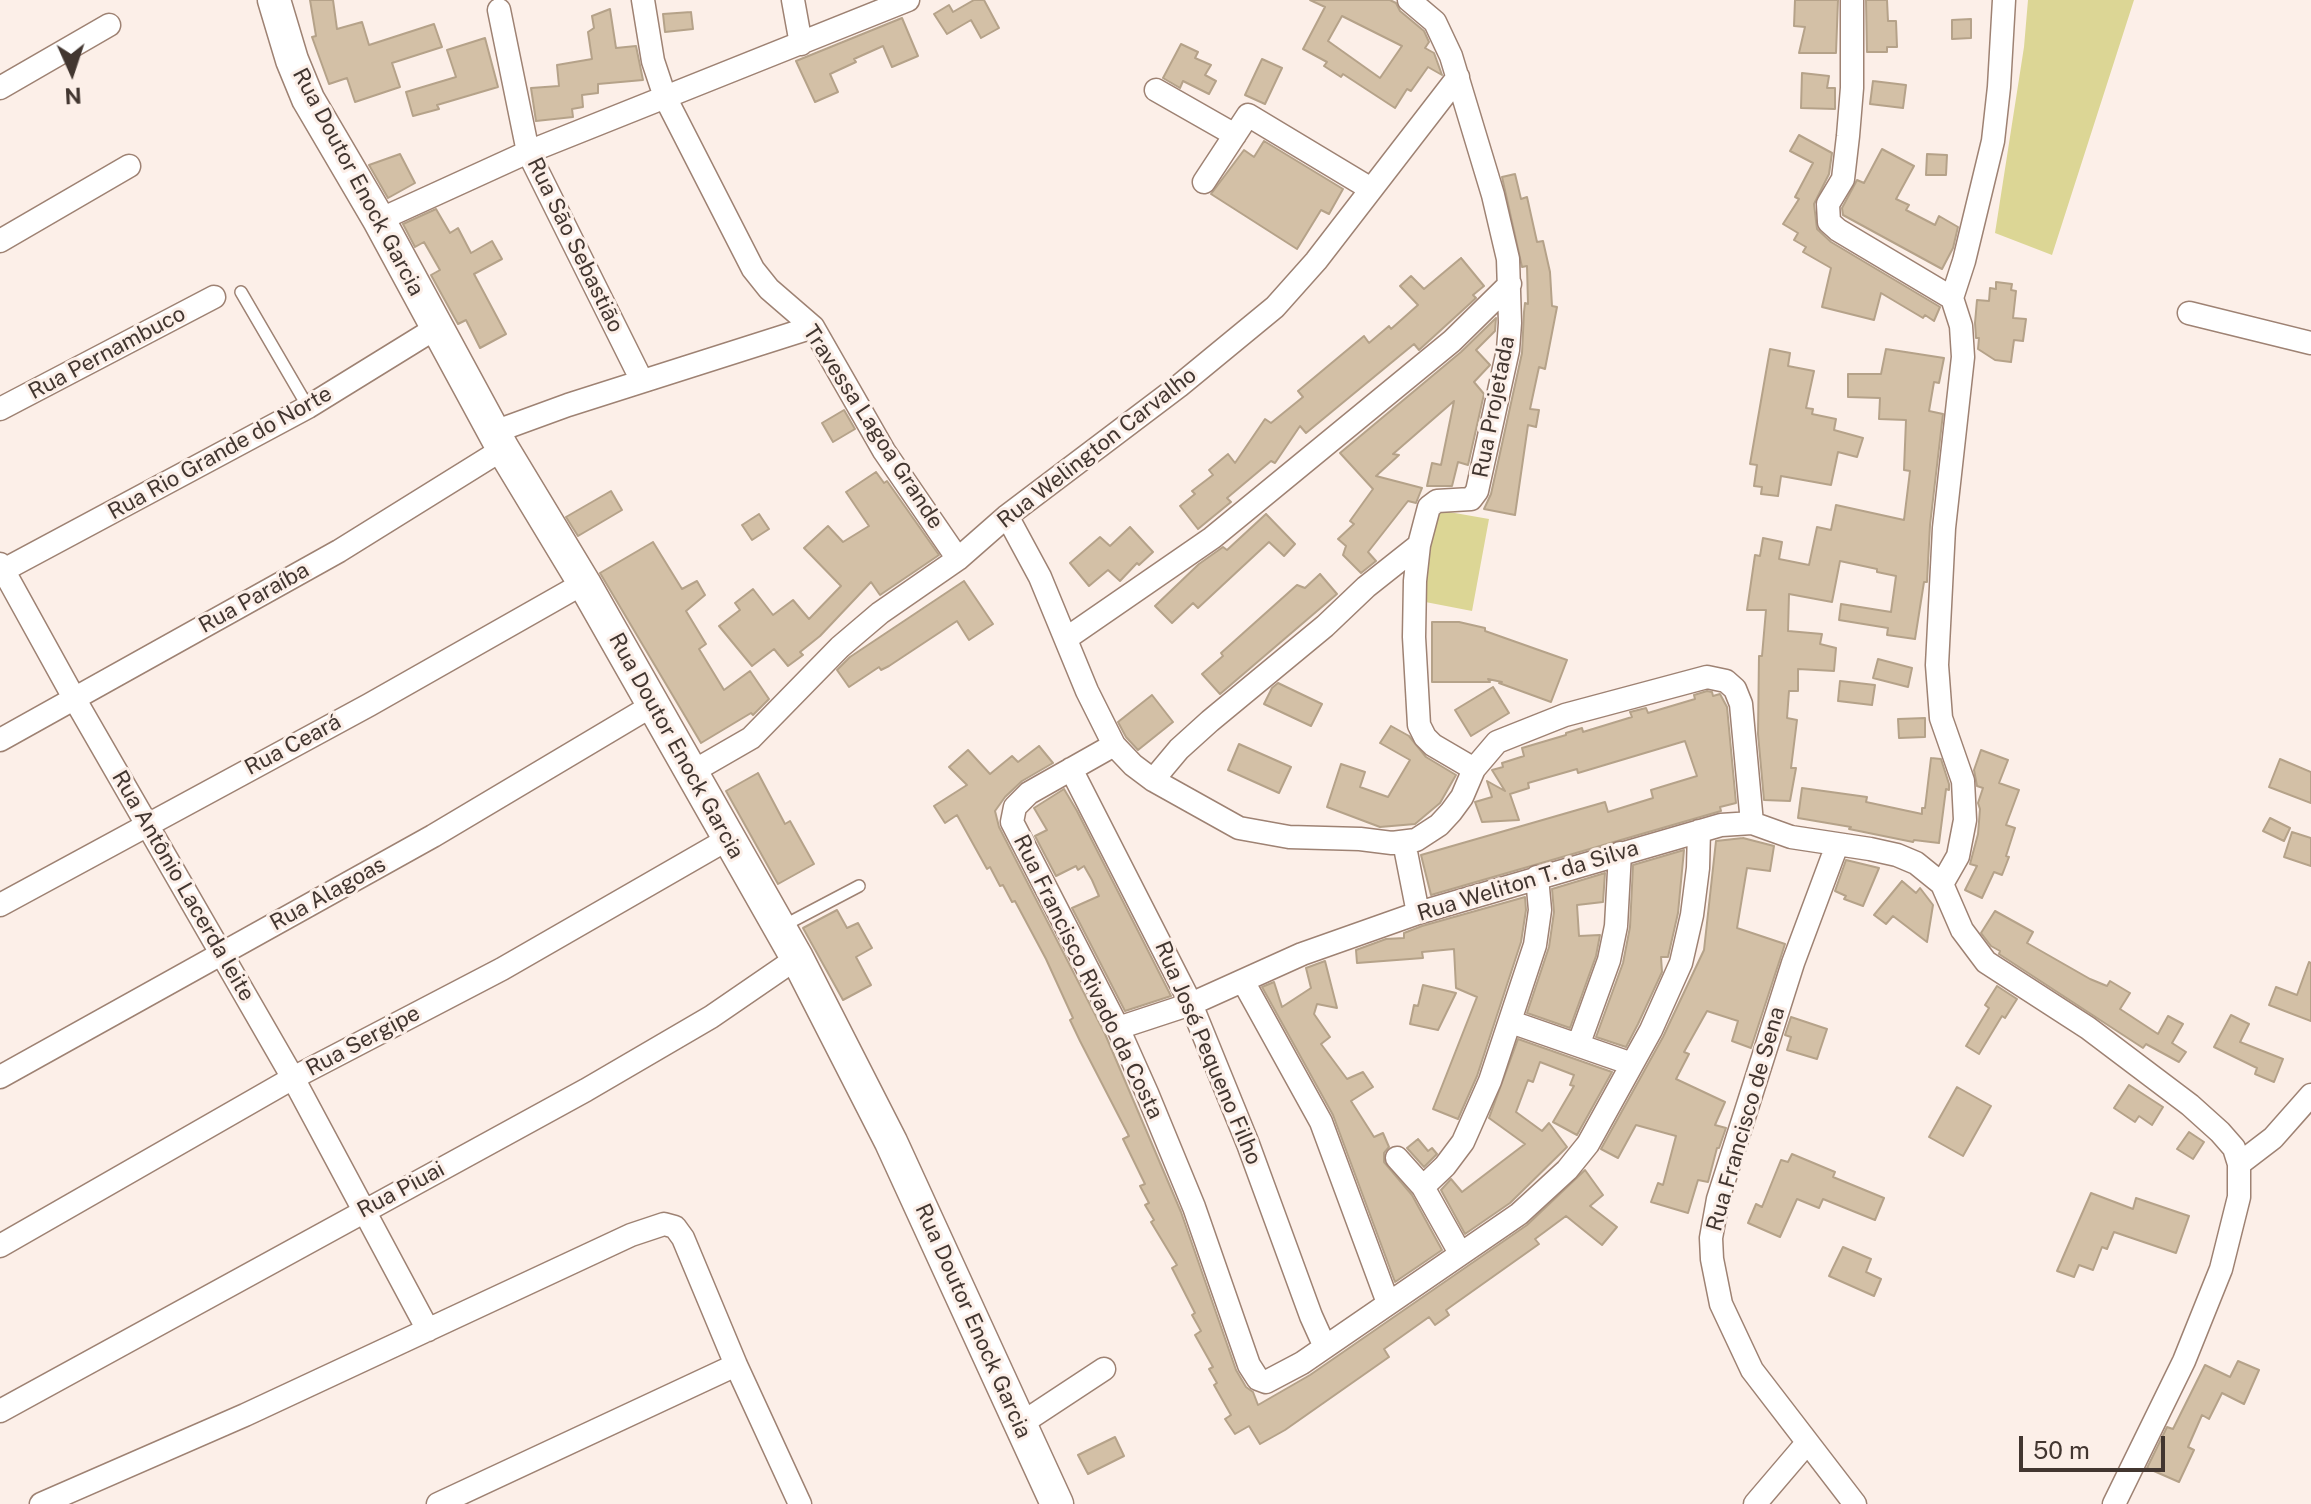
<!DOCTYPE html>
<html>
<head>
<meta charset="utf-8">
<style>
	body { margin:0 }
	#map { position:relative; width:2311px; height:1504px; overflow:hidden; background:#fcefe8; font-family:"Public Sans",sans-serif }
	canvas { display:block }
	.north { position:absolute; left:32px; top:32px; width:80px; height:80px; -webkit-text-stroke:6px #fcefe8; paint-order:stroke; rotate:177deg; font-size:22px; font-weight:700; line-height:32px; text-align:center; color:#423630 }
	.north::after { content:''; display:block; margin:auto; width:28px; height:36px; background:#423630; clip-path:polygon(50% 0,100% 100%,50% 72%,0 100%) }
	.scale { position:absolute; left:2019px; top:1436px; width:146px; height:36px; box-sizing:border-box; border:4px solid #423630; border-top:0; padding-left:10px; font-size:24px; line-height:28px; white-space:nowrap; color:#423630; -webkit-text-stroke:6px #fcefe8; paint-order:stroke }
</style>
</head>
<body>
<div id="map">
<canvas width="2311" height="1504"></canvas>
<div class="north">N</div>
<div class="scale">50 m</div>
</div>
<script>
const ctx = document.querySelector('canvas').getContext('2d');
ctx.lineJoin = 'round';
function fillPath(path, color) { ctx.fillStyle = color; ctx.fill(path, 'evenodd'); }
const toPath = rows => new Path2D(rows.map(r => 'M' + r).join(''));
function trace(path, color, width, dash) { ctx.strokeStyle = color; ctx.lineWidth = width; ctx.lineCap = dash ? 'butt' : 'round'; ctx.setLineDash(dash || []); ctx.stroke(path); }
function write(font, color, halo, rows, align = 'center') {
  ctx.font = font + ' "Public Sans",sans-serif'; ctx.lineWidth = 6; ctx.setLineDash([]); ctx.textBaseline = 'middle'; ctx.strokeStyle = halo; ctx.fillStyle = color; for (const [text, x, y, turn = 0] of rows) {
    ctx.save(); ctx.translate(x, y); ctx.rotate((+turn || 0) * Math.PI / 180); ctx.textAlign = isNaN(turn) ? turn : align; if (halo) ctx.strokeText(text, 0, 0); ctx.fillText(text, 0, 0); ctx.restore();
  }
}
const green = toPath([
	[2028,0,2134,0,2052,255,1995,233,2024,47],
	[1432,509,1489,519,1472,611,1415,600]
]);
const building = toPath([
	[310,0,333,0,337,29,362,22,369,45,434,24,442,47,392,63,400,87,355,102,347,78,329,84,312,37,316,36,310,0],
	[974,0,984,0,999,28,981,38,971,20,947,34,934,14,949,5,953,12,974,0],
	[1310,0,1390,0,1396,3,1400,11,1424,31,1429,42,1425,48,1434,53,1442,75,1428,67,1411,91,1407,89,1395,108,1343,74,1341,77,1324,66,1327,62,1303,49,1325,7,1310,0],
	[1342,16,1402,46,1380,78,1328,41,1342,16],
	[1795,0,1838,0,1836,53,1799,53,1805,27,1794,26,1795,0],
	[1866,0,1887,0,1888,21,1896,21,1897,47,1887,47,1887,52,1867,52,1866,0],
	[610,9,616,48,636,46,643,80,598,84,598,93,582,95,583,107,572,109,573,117,536,121,531,88,559,86,557,65,592,59,588,32,594,28,592,16,610,9],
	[691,12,693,29,665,32,663,14,691,12],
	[902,18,918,56,892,67,883,46,854,59,856,62,830,74,838,92,815,102,796,61,902,18],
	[1971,19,1971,38,1952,39,1952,20,1971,19],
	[485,38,498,87,437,105,439,109,413,116,406,92,456,77,447,50,485,38],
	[1181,44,1198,52,1195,58,1211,65,1205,75,1216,81,1209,94,1183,81,1180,88,1163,78,1181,44],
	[1262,59,1282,68,1265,104,1245,95,1262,59],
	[1802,73,1829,76,1827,88,1835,88,1835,109,1801,108,1802,73],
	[1873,81,1906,85,1903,108,1870,104,1873,81],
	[1799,135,1832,153,1829,174,1814,204,1817,229,1831,242,1940,307,1934,321,1925,315,1923,318,1881,293,1874,320,1822,307,1831,268,1803,252,1806,247,1794,240,1798,233,1783,224,1799,199,1795,197,1813,163,1790,151,1799,135],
	[1264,141,1343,189,1329,214,1321,210,1297,249,1211,194,1244,150,1254,157,1264,141],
	[1882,149,1914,166,1896,199,1909,205,1906,210,1935,225,1939,216,1958,227,1953,248,1942,269,1843,215,1842,208,1857,180,1864,183,1882,149],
	[400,154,415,183,388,198,369,165,400,154],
	[1927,154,1947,155,1946,175,1926,175,1927,154],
	[1515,174,1521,199,1527,197,1537,242,1543,241,1550,272,1552,306,1557,307,1545,369,1539,367,1530,409,1539,410,1536,427,1528,425,1515,515,1484,509,1491,494,1522,353,1524,312,1525,303,1528,304,1527,266,1522,267,1502,177,1515,174],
	[436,209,450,233,458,228,471,253,492,241,502,259,474,274,506,334,480,348,466,320,458,324,431,275,440,270,424,242,415,247,403,224,436,209],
	[1461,258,1484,286,1473,295,1476,298,1419,350,1414,344,1306,433,1300,426,1275,463,1271,461,1227,498,1231,502,1198,529,1180,506,1195,494,1192,491,1213,475,1209,470,1228,454,1235,463,1265,419,1271,423,1303,397,1298,391,1364,336,1369,343,1389,326,1391,329,1418,305,1400,286,1411,276,1424,289,1461,258],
	[1996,282,2012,284,2011,290,2016,291,2013,318,2026,319,2023,341,2014,340,2011,362,1995,360,1978,349,1979,338,1976,338,1975,323,1977,300,1989,301,1990,288,1996,289,1996,282],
	[1496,318,1495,331,1476,350,1490,365,1474,382,1484,394,1468,465,1458,462,1452,486,1427,486,1432,463,1441,465,1454,401,1393,454,1399,455,1376,476,1422,488,1416,503,1408,501,1368,552,1376,561,1361,573,1343,555,1346,546,1338,539,1354,524,1350,521,1373,489,1340,453,1461,352,1496,318],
	[1770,349,1790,353,1788,366,1814,371,1806,408,1813,409,1812,414,1836,419,1834,430,1863,438,1857,457,1838,452,1831,485,1781,476,1778,496,1761,494,1762,487,1754,486,1757,465,1750,464,1770,349],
	[1886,349,1944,358,1939,383,1934,382,1929,411,1943,414,1930,525,1927,582,1924,582,1915,639,1887,635,1888,628,1839,620,1841,604,1891,612,1896,576,1877,572,1877,569,1840,561,1832,602,1789,594,1788,631,1822,634,1820,644,1836,648,1834,671,1798,669,1798,691,1789,691,1787,718,1797,720,1791,768,1796,768,1790,801,1764,800,1758,734,1759,656,1762,656,1766,610,1747,610,1755,555,1760,556,1763,538,1782,542,1779,559,1809,565,1817,527,1831,530,1836,505,1904,520,1910,471,1904,470,1906,420,1879,419,1880,398,1848,397,1848,374,1881,374,1886,349],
	[844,410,855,429,833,442,822,423,844,410],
	[876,472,884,483,887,481,939,555,880,595,871,582,820,636,800,652,803,655,788,666,774,649,752,666,719,626,740,610,735,603,753,589,773,615,793,600,809,619,841,586,804,548,828,526,843,542,869,526,846,492,876,472],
	[611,491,622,510,578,536,566,517,611,491],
	[759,514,769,529,752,540,742,525,759,514],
	[1266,514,1295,544,1284,556,1269,542,1198,608,1193,603,1172,623,1155,606,1199,564,1223,547,1227,550,1266,514],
	[1130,527,1153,552,1139,565,1137,563,1120,581,1108,570,1089,586,1070,563,1100,537,1110,546,1130,527],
	[653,542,682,589,697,581,705,595,686,611,706,644,699,649,724,690,750,671,769,699,753,715,751,713,701,743,600,573,653,542],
	[1320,574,1337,594,1220,694,1202,674,1223,656,1221,653,1297,585,1305,588,1320,574],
	[964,581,993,624,969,640,957,621,889,666,881,670,879,667,849,687,837,670,850,657,964,581],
	[1432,622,1459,622,1485,628,1485,631,1567,660,1551,702,1499,683,1502,682,1488,679,1490,682,1432,682,1432,622],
	[1878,659,1912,668,1908,687,1873,678,1878,659],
	[1840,681,1875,685,1872,705,1838,701,1840,681],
	[1278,683,1322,704,1311,726,1264,704,1272,688,1278,683],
	[1493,687,1509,713,1471,736,1455,710,1493,687],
	[1707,691,1712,692,1713,696,1720,694,1727,707,1736,803,1720,807,1721,811,1431,895,1421,855,1605,802,1608,812,1653,798,1651,790,1697,776,1685,741,1578,773,1577,769,1528,783,1529,788,1510,794,1519,820,1482,822,1475,802,1492,797,1487,781,1505,791,1492,770,1503,767,1502,763,1524,756,1522,748,1566,735,1566,733,1582,728,1583,732,1632,717,1630,712,1646,708,1648,713,1695,699,1694,695,1707,691],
	[1152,695,1173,722,1138,750,1126,737,1118,722,1152,695],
	[1925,718,1925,737,1899,738,1898,719,1925,718],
	[1391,726,1409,736,1426,757,1456,775,1440,803,1415,824,1380,827,1327,807,1341,764,1365,772,1360,787,1388,797,1410,760,1380,743,1391,726],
	[1239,744,1291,767,1279,793,1228,770,1239,744],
	[1039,746,1053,763,1022,781,1005,797,995,811,999,827,1105,1034,1181,1212,1236,1370,1246,1387,1253,1392,1258,1405,1310,1375,1527,1225,1585,1170,1603,1195,1590,1206,1617,1227,1602,1245,1566,1216,1535,1239,1539,1244,1446,1310,1449,1315,1435,1325,1429,1317,1384,1349,1389,1357,1285,1430,1260,1444,1249,1426,1235,1434,1225,1419,1231,1415,1214,1385,1217,1383,1209,1369,1213,1367,1195,1335,1201,1331,1192,1315,1195,1313,1172,1268,1177,1265,1151,1222,1154,1220,1145,1205,1149,1203,1140,1186,1145,1184,1123,1139,1129,1136,1080,1041,1070,1020,1073,1018,1046,959,1015,901,1012,902,1003,885,1000,886,990,867,987,869,957,815,945,823,934,806,967,785,949,767,968,750,990,774,1012,756,1018,762,1039,746],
	[1981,750,2008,760,1999,783,2019,790,2006,825,2015,828,2006,856,2009,857,2002,875,1994,872,1982,898,1965,890,1977,866,1970,864,1978,834,1980,809,1978,803,1983,788,1977,786,1974,770,1981,750],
	[1931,758,1941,759,1949,784,1949,790,1946,789,1939,843,1914,840,1913,842,1849,829,1851,827,1798,818,1802,788,1867,797,1866,802,1922,814,1922,808,1925,808,1931,758],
	[2280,759,2311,772,2311,803,2269,787,2280,759],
	[758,773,785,824,790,821,814,864,778,884,726,791,758,773],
	[1064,789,1077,811,1171,996,1125,1011,1072,908,1099,896,1092,880,1084,866,1078,870,1076,866,1056,876,1035,836,1047,830,1034,808,1064,789],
	[2270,818,2290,828,2284,841,2263,831,2270,818],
	[2292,832,2311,838,2311,866,2284,857,2292,832],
	[1743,838,1774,846,1770,871,1747,868,1737,928,1785,944,1751,1048,1732,1041,1738,1021,1707,1011,1684,1052,1689,1054,1676,1079,1725,1102,1715,1125,1726,1128,1719,1148,1717,1148,1708,1182,1698,1180,1688,1213,1651,1202,1658,1183,1663,1185,1676,1136,1636,1125,1618,1158,1601,1149,1663,1037,1704,950,1716,841,1743,838],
	[1684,850,1678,913,1668,957,1661,957,1662,972,1638,1024,1626,1047,1596,1037,1623,963,1630,927,1633,865,1684,850],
	[1846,860,1879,868,1863,906,1844,899,1846,896,1835,891,1846,860],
	[1605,873,1603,902,1577,905,1579,936,1600,935,1596,956,1570,1028,1527,1013,1549,947,1554,912,1552,889,1605,873],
	[1902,881,1916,893,1920,888,1933,905,1927,942,1893,916,1886,924,1874,915,1902,881],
	[1525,897,1526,910,1521,942,1477,1076,1458,1119,1433,1109,1477,997,1456,988,1454,949,1422,952,1423,958,1357,963,1356,950,1386,939,1404,938,1404,933,1422,926,1525,897],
	[837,910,847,928,858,923,872,948,856,957,871,985,843,1000,803,928,837,910],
	[1995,911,2033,932,2027,943,2090,979,2107,986,2110,981,2130,993,2120,1009,2158,1034,2168,1016,2183,1024,2172,1043,2186,1052,2179,1062,2146,1044,2143,1048,1999,954,2000,951,1991,946,1981,933,1995,911],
	[1325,961,1337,1008,1317,1004,1314,1014,1330,1037,1321,1044,1347,1079,1363,1072,1373,1087,1351,1101,1374,1137,1383,1133,1389,1147,1384,1153,1384,1162,1412,1195,1442,1250,1395,1282,1333,1115,1262,987,1274,982,1282,1007,1311,988,1306,968,1325,961],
	[2309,962,2311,963,2311,1021,2269,1005,2276,987,2297,995,2309,962],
	[1423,985,1456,993,1438,1030,1410,1024,1414,1005,1418,1006,1423,985],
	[1997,986,2017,999,2005,1018,2002,1016,1979,1054,1966,1046,1989,1008,1985,1005,1997,986],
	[2231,1015,2249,1024,2240,1042,2283,1059,2274,1082,2255,1074,2257,1068,2214,1047,2231,1015],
	[1791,1017,1827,1029,1817,1059,1787,1050,1791,1037,1785,1035,1791,1017],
	[1518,1039,1612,1072,1577,1135,1553,1122,1574,1086,1570,1085,1574,1075,1540,1062,1533,1082,1528,1080,1516,1112,1542,1131,1549,1123,1567,1147,1510,1203,1465,1234,1441,1190,1451,1179,1462,1192,1525,1144,1489,1118,1518,1039],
	[2129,1085,2163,1107,2152,1125,2139,1116,2135,1122,2114,1108,2129,1085],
	[1957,1087,1991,1106,1963,1156,1929,1137,1957,1087],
	[2189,1132,2204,1142,2193,1159,2177,1149,2189,1132],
	[1418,1139,1428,1151,1432,1148,1437,1154,1424,1167,1407,1148,1418,1139],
	[1792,1154,1835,1172,1833,1177,1884,1198,1875,1220,1823,1199,1819,1208,1797,1199,1780,1237,1748,1223,1756,1204,1762,1207,1781,1160,1788,1162,1792,1154],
	[2091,1193,2133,1209,2136,1198,2189,1216,2176,1253,2114,1232,2107,1249,2102,1247,2093,1270,2079,1265,2074,1277,2057,1271,2091,1193],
	[1843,1247,1871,1259,1866,1272,1881,1279,1874,1296,1829,1276,1843,1247],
	[2238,1361,2259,1370,2244,1404,2222,1393,2209,1419,2202,1415,2188,1447,2194,1450,2179,1482,2147,1468,2167,1427,2173,1429,2205,1365,2230,1377,2238,1361],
	[1115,1437,1124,1456,1088,1474,1078,1455,1115,1437]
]);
const lane = toPath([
	[241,292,308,407],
	[783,926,859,886]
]);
const street = toPath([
	[643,0,653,61,665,97,753,269,769,289,813,327,884,451,958,559],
	[793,0,801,44],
	[1409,0,1435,22,1451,56,1493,195,1508,259,1510,323,1508,350,1477,491,1471,499,1437,501,1429,507,1419,545,1415,581,1414,637,1419,725,1425,737,1433,745,1474,769],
	[1852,0,1852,88,1848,136,1843,179,1828,204,1829,222,1838,230,1952,298,1961,326,1963,357,1944,528,1937,665,1941,718,1963,781,1965,820,1958,856,1942,884],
	[499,10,528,152,642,381],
	[0,88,109,25],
	[1156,90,1235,135],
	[1204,182,1248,115,1371,189],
	[379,220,528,152,908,0],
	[0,241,129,166],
	[1952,298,1964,261,1993,141,1999,87,2004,0],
	[2189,313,2311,343],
	[0,409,214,297],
	[494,432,568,405,813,327],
	[1007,516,1040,577,1087,691,1114,745,1133,765,1153,780,1239,828,1289,837,1360,839,1392,843,1416,840,1439,825,1451,812,1462,797,1474,769,1497,742,1565,715,1707,677,1726,681,1735,689,1741,704,1752,823],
	[0,564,74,698,293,1078,428,1330],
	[0,572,308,407,436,328],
	[1067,638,1212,538,1452,341,1510,284],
	[0,740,339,551,503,449],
	[1114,745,1029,793,1015,807,1012,822,1118,1028,1147,1093,1194,1207,1249,1365,1258,1379,1266,1382,1302,1363,1519,1214,1567,1170,1588,1144,1651,1030,1681,963,1692,915,1698,868,1699,831],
	[1071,769,1191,1004,1248,1144,1311,1316,1325,1347],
	[692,772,751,738,840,647,880,613,958,559,1007,516,1179,386,1275,307,1316,261,1458,77],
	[1153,780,1179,749,1210,721,1325,626,1366,587,1419,545],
	[1404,842,1418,913],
	[1837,845,1793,963,1718,1199,1711,1238,1712,1259,1721,1304,1752,1370,1855,1504],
	[0,905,369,705,584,583],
	[1243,981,1321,1122,1388,1303],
	[1511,1022,1632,1064],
	[1118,1028,1191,1004,1302,954,1418,913,1721,825,1752,823,1791,837,1870,849,1897,855,1916,863,1942,884,1962,930,1986,962,2088,1028,2190,1105,2220,1132,2234,1148,2239,1164,2239,1197,2221,1269,2184,1361,2114,1504],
	[1579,1043,1609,960,1616,926,1620,853],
	[0,1077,433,836,653,705],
	[1397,1158,1423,1187,1460,1253],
	[2239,1164,2273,1138,2311,1095],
	[1423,1187,1445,1166,1463,1142,1490,1081,1535,945,1540,910,1537,877],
	[0,1246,293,1078,502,969,728,839],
	[0,1411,586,1090,711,1017,797,958],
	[1019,1425,1104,1369],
	[41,1504,245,1415,631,1235,664,1224,675,1227,683,1238,736,1365,800,1504],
	[438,1504,736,1365],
	[1755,1504,1807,1443]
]);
const secondary = toPath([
	[274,0,292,60,308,99,379,220,503,449,584,583,797,958,891,1142,1057,1504]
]);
const streetNames = [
	["Rua Doutor Enock Garcia",358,182,62],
	["Rua São Sebastião",575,245,64],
	["Rua Pernambuco",107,353,-28],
	["Rua Projetada",1494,407,-79],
	["Travessa Lagoa Grande",873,427,57],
	["Rua Welington Carvalho",1097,448,-38],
	["Rua Rio Grande do Norte",220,453,-29],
	["Rua Paraíba",254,598,-29],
	["Rua Ceará",293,745,-28],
	["Rua Doutor Enock Garcia",676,746,61],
	["Rua Weliton T. da Silva",1528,881,-17],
	["Rua Antônio Lacerda leite",183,886,60],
	["Rua Alagoas",328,894,-29],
	["Rua Francisco Rivado da Costa",1088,977,64],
	["Rua Sergipe",363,1041,-28],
	["Rua José Pequeno Filho",1208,1053,67],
	["Rua Francisco de Sena",1746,1119,-74],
	["Rua Piuai",401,1190,-28],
	["Rua Doutor Enock Garcia",973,1321,66]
];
fillPath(green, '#dcd695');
fillPath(building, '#d3c0a6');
trace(building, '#b5a289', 2);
trace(lane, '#9e8273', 14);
trace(street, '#9e8273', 25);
trace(secondary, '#9e8273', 35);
trace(lane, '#fff', 11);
trace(street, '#fff', 22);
trace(secondary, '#fff', 32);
write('22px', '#423630', '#fcefe8', streetNames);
</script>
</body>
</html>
